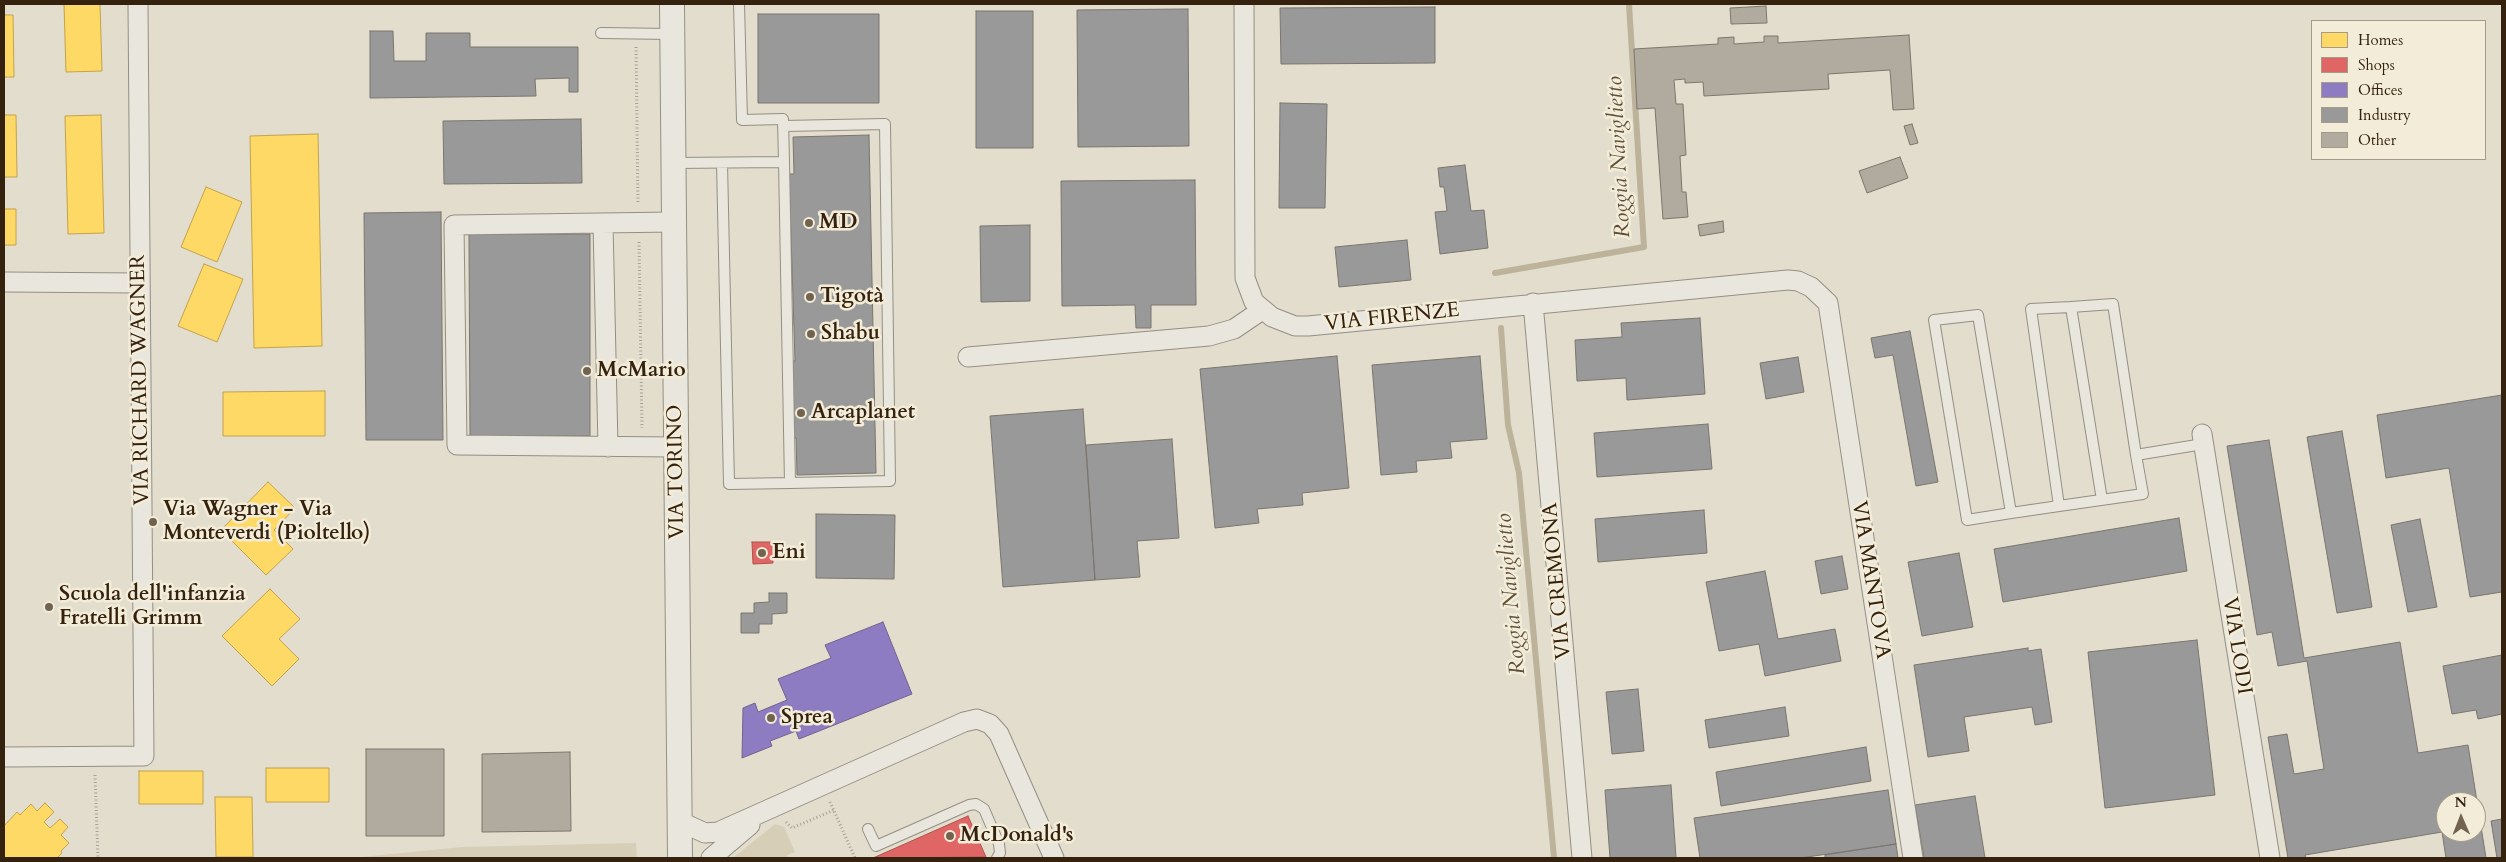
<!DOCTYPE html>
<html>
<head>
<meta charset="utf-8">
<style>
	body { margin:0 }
	#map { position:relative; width:2506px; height:862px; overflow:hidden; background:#e2ddcc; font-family:Cardo,serif }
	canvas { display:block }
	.frame { position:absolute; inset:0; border:5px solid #35220e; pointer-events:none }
	.legend { position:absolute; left:2311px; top:20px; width:175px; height:140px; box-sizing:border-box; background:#f2ecd8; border:1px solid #a69b87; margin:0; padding:6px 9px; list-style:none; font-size:15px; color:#35220e }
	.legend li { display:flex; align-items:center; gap:10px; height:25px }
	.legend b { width:25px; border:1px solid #a69b87 }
	.north { position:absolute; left:2436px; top:792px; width:50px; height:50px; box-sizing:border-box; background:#f2ecd8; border:1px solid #a69b87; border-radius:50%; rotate:359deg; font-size:14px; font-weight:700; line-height:20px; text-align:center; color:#35220e }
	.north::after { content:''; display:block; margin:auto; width:18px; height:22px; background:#726350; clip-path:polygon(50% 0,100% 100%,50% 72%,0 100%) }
</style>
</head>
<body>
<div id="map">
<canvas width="2506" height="862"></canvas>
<div class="frame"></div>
<ul class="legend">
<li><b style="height:14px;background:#ffd966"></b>Homes</li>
<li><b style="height:14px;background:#e06666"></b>Shops</li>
<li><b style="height:14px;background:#8e7cc3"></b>Offices</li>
<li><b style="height:14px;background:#999"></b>Industry</li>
<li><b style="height:14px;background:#b0ab9e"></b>Other</li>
</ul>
<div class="north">N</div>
</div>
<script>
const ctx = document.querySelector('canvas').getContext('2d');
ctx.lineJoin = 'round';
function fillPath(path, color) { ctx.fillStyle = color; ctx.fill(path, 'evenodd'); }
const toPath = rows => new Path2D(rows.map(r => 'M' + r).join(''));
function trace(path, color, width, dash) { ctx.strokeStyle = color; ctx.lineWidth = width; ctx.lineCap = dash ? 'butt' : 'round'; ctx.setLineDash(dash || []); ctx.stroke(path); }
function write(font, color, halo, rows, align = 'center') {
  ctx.font = font + ' Cardo,serif'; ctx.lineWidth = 5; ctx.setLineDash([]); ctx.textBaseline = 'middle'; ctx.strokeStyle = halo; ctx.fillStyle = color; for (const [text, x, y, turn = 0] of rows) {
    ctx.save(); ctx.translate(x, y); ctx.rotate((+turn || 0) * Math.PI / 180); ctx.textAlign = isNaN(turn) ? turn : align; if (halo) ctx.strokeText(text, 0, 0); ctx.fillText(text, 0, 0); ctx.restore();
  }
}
const green = toPath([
	[775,824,784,827,795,852,787,855,788,858,733,858],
	[636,843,637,858,352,858,462,847]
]);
const homes = toPath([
	[64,4,100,4,102,71,66,72,64,4],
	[4,15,13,15,14,77,4,77,4,15],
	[4,115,16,115,17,177,4,177,4,115],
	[101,115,104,233,68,234,65,116,101,115],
	[318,134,322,346,254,348,250,136,318,134],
	[206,187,242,202,217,262,181,247,206,187],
	[4,209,16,209,16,245,4,245,4,209],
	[204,264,243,279,217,342,178,326,204,264],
	[325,391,325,436,223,436,223,392,325,391],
	[268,482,295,508,274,530,293,549,266,575,221,530,268,482],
	[270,589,300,619,279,639,299,659,272,686,222,636,270,589],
	[266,768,329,768,329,802,266,802,266,768],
	[139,771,203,771,203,804,139,804,139,771],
	[215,797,252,797,253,857,216,857,215,797],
	[45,803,54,812,44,822,50,828,60,819,68,827,61,835,69,843,61,851,62,853,57,858,4,858,4,826,17,812,20,815,31,804,37,811,45,803]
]);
const shops = toPath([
	[752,542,772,542,773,563,753,564,752,542],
	[968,816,986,857,873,858,968,816]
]);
const offices = toPath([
	[883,622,912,694,799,739,796,731,770,741,772,746,742,758,743,708,755,703,758,712,787,700,778,679,831,658,825,645,883,622]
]);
const industry = toPath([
	[1435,7,1435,63,1281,64,1280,8,1435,7],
	[1188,9,1189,146,1078,147,1077,10,1188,9],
	[976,11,1033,11,1033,148,976,148,976,11],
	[758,14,879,14,879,103,758,103,758,14],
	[370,31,393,31,394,61,426,61,426,33,470,33,470,47,578,47,578,92,569,92,569,78,535,79,536,96,370,98,370,31],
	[1280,103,1327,104,1325,208,1279,208,1280,103],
	[581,119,582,183,444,184,443,121,581,119],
	[869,135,876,473,797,475,796,438,793,438,791,361,795,361,789,174,794,174,793,137,869,135],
	[1465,165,1471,211,1484,210,1488,248,1440,254,1435,212,1447,211,1444,187,1440,187,1438,168,1465,165],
	[1195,180,1196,305,1151,305,1151,328,1136,328,1135,305,1062,306,1061,181,1195,180],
	[441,212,443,440,366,440,364,213,441,212],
	[1030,225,1030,301,981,302,980,226,1030,225],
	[469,234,590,234,590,436,470,436,469,234],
	[1407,240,1411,280,1339,287,1335,247,1407,240],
	[1700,318,1705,394,1627,400,1626,378,1577,381,1575,340,1622,337,1621,323,1700,318],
	[1910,331,1938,482,1916,486,1893,355,1875,358,1871,338,1910,331],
	[1337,356,1349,488,1302,493,1303,505,1257,509,1259,523,1215,528,1200,369,1337,356],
	[1480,356,1487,439,1450,442,1452,458,1416,461,1417,472,1381,475,1372,365,1480,356],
	[1798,357,1804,392,1766,399,1760,363,1798,357],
	[2502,395,2502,592,2470,597,2449,468,2386,478,2377,415,2502,395],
	[1083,409,1095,580,1003,587,990,416,1083,409],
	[1708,424,1712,469,1597,477,1594,433,1708,424],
	[2342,431,2372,607,2337,613,2307,437,2342,431],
	[1172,439,1179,538,1137,541,1140,577,1095,580,1086,445,1172,439],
	[2269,440,2304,658,2400,642,2418,753,2468,745,2486,858,2446,858,2442,832,2305,855,2306,858,2288,858,2268,737,2287,734,2294,774,2324,769,2307,661,2278,666,2272,632,2257,635,2227,446,2269,440],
	[2446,802,2476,802,2476,832,2446,832,2446,802],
	[1704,510,1707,553,1598,562,1595,519,1704,510],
	[816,514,895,515,894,579,816,578,816,514],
	[2179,518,2187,571,2003,602,1994,549,2179,518],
	[2420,519,2437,607,2408,612,2391,525,2420,519],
	[1959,553,1973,627,1922,636,1908,562,1959,553],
	[1842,556,1848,589,1821,594,1815,561,1842,556],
	[1765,571,1778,639,1835,629,1841,661,1765,676,1759,644,1719,651,1706,582,1765,571],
	[769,593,787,593,787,613,772,614,772,624,759,624,759,633,741,633,741,613,754,613,754,603,769,602,769,593],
	[2197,640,2215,795,2105,808,2088,652,2197,640],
	[2028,648,2028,651,2041,649,2052,722,2035,725,2032,707,1964,717,1969,751,1928,757,1914,665,2028,648],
	[2502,655,2502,714,2478,719,2476,710,2452,714,2443,666,2502,655],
	[1638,689,1644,751,1612,754,1606,692,1638,689],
	[1785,707,1789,736,1709,748,1705,720,1785,707],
	[1866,747,1871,781,1721,806,1716,772,1866,747],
	[1671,785,1676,858,1610,858,1605,790,1671,785],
	[1888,790,1896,844,1800,858,1700,858,1694,818,1888,790],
	[1975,796,1985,858,1924,858,1915,805,1975,796],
	[2502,819,2502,858,2497,858,2491,821,2502,819],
	[1896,844,1898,858,1825,858,1825,855,1896,844]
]);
const stream = toPath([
	[1495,273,1644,247,1629,4],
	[1501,328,1508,425,1519,473,1554,858]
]);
const building = toPath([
	[1766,6,1767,23,1731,24,1730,8,1766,6],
	[1909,35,1914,109,1893,110,1890,70,1828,74,1829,89,1704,96,1703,82,1685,83,1685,79,1674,80,1676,104,1683,104,1686,155,1680,156,1682,192,1686,192,1688,217,1663,219,1655,108,1637,109,1634,49,1718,44,1718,38,1734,37,1734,44,1764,42,1764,36,1778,36,1778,43,1909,35],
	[1912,124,1918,143,1910,145,1904,126,1912,124],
	[1900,157,1908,178,1867,193,1859,171,1900,157],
	[1723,221,1724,232,1700,236,1698,225,1723,221],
	[366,749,444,749,444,836,366,836,366,749],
	[570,752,571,831,482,832,482,754,570,752]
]);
const path = toPath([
	[636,47,638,203],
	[639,242,642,428],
	[95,775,98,858],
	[830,802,855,858],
	[786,822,792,828,834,810]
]);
const service = toPath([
	[601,33,672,34],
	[783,126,885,124,890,481,790,483],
	[673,163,784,162,783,119,742,120,739,4],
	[722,163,729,484,790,483,784,162],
	[2102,500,2071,307,2113,304,2136,455],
	[2059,506,2031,309,2071,307],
	[2011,513,1978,315,1934,320,1967,520,2011,513,2059,506,2143,494,2136,455,2203,444],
	[868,829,876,846,969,805,976,804,984,809,999,844,1000,853,997,858]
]);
const minor = toPath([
	[1244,4,1245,278,1254,302,1272,317,1295,326,1308,326,1788,280,1798,281,1811,287,1828,303,1913,858],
	[674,222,454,225,457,445,676,447],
	[603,223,608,447],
	[4,282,140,283],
	[1533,303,1582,858],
	[968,357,1209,336,1234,329,1262,310],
	[2202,434,2270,858],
	[4,757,144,756,138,4],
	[679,821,705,833,718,832,964,722,977,719,990,724,999,734,1054,858],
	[711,858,750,825]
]);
const tertiary = toPath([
	[672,4,680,858]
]);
const markers = [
	[809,223,5,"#726350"],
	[810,297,5,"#726350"],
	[811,334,5,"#726350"],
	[587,371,5,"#726350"],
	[801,413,5,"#726350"],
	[153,522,5,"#726350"],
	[762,553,5,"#726350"],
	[49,607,5,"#726350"],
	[771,718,5,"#726350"],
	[950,836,5,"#726350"]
];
const poiNames = [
	["MD",819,223],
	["Tigotà",820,297],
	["Shabu",821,334],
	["McMario",597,371],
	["Arcaplanet",811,413],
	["Via Wagner - Via",163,510],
	["Monteverdi (Pioltello)",163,534],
	["Eni",772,553],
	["Scuola dell'infanzia",59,595],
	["Fratelli Grimm",59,619],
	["Sprea",781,718],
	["McDonald's",960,836]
];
const streetNames = [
	["VIA FIRENZE",1392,318,-6],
	["VIA RICHARD WAGNER",141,380,-91],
	["VIA TORINO",677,472,-91],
	["VIA MANTOVA",1870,580,81],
	["VIA CREMONA",1558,581,-95],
	["VIA LODI",2236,646,81]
];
const waterNames = [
	["Roggia Naviglietto",1620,157,-93],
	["Roggia Naviglietto",1512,594,-95]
];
fillPath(green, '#d6ceb6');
fillPath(homes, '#ffd966');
trace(homes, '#c2a24c', 1);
fillPath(shops, '#e06666');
trace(shops, '#ad524c', 1);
fillPath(offices, '#8e7cc3');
trace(offices, '#73618d', 1);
fillPath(industry, '#999');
trace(industry, '#7b756f', 1);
trace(stream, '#bdb39a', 6);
fillPath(building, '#b0ab9e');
trace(building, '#7c766b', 1);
trace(service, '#948f83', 12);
trace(minor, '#948f83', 21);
trace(tertiary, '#948f83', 26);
trace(path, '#a6a29a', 3, [1, 2.5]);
trace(service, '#e9e6dd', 10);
trace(minor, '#e9e6dd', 19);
trace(tertiary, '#e9e6dd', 24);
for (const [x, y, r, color] of markers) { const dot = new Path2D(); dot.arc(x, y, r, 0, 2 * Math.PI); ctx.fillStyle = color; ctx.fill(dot); trace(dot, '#f2ecd8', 2); }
write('bold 21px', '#35220e', '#f2ecd8', poiNames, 'left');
write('21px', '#35220e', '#f2ecd8', streetNames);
write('italic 22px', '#5f4e38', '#f2ecd8', waterNames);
</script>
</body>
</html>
